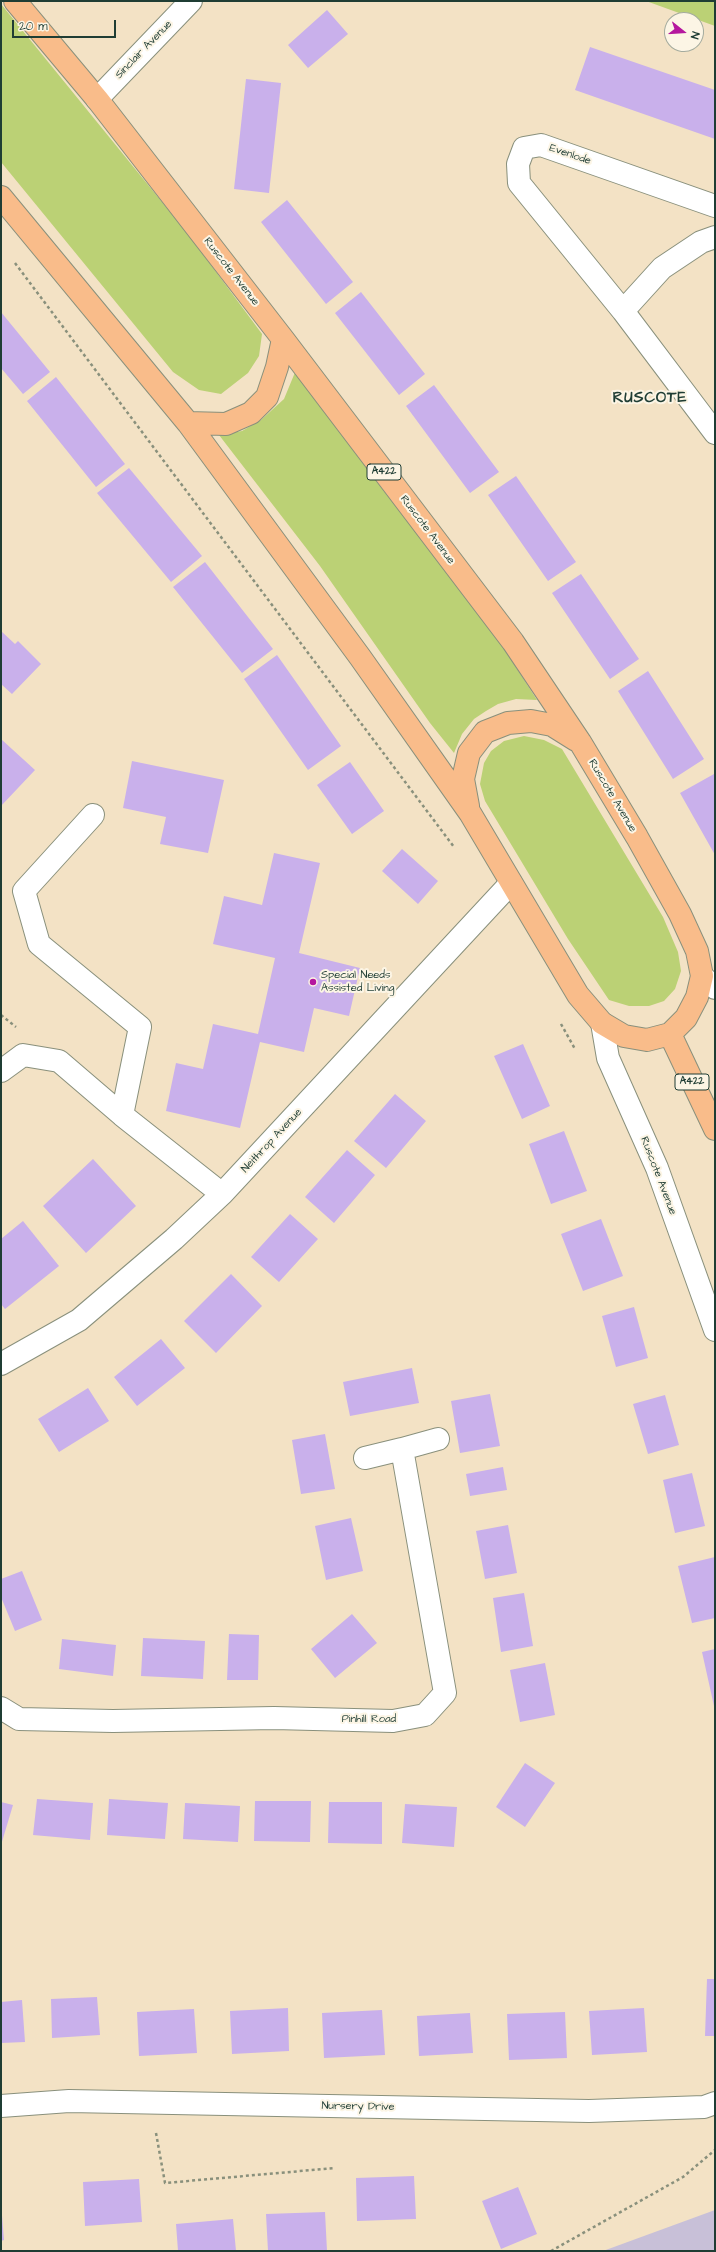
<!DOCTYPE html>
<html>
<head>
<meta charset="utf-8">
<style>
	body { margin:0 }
	#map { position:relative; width:716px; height:2252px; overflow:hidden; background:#f3e2c5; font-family:"Architects Daughter",sans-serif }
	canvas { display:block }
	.frame { position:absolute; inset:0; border:2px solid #1f3d34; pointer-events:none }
	.north { position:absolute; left:664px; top:12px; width:40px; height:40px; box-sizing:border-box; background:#fcf5e5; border:1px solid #a4ab9e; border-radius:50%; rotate:107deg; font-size:11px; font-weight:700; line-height:16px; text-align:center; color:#1f3d34 }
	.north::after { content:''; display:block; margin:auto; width:14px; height:18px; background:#b5179e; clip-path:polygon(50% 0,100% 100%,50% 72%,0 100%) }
	.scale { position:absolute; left:12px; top:20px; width:104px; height:18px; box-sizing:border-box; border:2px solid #1f3d34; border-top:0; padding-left:5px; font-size:12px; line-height:14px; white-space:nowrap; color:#1f3d34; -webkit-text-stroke:3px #fcf5e5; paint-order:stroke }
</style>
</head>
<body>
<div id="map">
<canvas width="716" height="2252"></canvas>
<div class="frame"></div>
<div class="north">N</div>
<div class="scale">20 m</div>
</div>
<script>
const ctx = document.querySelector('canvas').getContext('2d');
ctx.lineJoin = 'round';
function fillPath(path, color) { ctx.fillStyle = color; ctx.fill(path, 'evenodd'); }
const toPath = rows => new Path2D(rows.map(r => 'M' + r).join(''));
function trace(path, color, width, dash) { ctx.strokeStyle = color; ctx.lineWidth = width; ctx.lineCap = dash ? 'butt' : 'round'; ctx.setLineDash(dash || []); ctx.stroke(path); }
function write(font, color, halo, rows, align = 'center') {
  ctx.font = font + ' "Architects Daughter",sans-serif'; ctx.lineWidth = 4; ctx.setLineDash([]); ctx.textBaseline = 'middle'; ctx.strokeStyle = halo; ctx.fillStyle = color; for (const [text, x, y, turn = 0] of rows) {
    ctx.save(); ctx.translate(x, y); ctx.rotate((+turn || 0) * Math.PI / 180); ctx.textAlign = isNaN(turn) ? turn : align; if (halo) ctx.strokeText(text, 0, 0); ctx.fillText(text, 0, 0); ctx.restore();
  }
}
const industrial = toPath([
	[715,2210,715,2251,603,2251]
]);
const green = toPath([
	[646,1,715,1,715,26],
	[1,4,188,234,262,334,259,356,248,373,221,394,199,390,173,372,1,162],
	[296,370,474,602,537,700,516,699,498,704,486,711,474,719,462,734,454,753,430,723,320,566,219,435,242,431,261,420,284,399],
	[524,736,544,740,562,749,663,917,678,952,681,971,675,989,664,1001,649,1006,629,1006,609,1000,568,939,485,801,480,784,484,763,491,751,504,741]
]);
const building = toPath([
	[327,10,348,34,308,68,288,45],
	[590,47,715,90,715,139,575,90],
	[246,79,281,83,269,193,234,189],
	[287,200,353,282,326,304,261,222],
	[361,292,425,374,399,395,335,313],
	[1,312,50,372,23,394,1,368],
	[56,377,125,464,96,487,27,401],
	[434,385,499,472,470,493,406,406],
	[129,468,202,556,171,582,97,493],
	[516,476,576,562,548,581,488,495],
	[205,562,273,649,242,673,173,587],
	[581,574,639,659,610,679,552,593],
	[1,631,15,644,18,641,41,664,12,694,1,684],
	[277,655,341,746,308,770,244,679],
	[648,671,704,759,673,779,618,691],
	[1,739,35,770,1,806],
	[132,761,224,780,208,853,160,844,166,817,123,808],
	[350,762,384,811,352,834,317,785],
	[714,774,715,776,715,855,680,793],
	[402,849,438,881,418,904,382,871],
	[274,853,320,863,299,953,360,968,349,1016,314,1008,304,1052,260,1042,240,1128,166,1111,176,1063,203,1069,213,1024,258,1034,275,958,213,944,224,896,262,905],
	[523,1044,550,1106,522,1119,494,1056],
	[395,1094,426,1121,386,1168,354,1141],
	[564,1131,587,1191,551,1204,529,1144],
	[347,1150,375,1175,334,1223,305,1197],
	[93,1159,136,1206,86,1253,43,1206],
	[290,1214,318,1239,279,1282,251,1257],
	[601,1219,623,1276,583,1291,561,1234],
	[23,1221,59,1266,5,1309,1,1304,1,1239],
	[231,1274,262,1306,216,1353,184,1321],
	[634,1307,648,1358,616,1367,602,1316],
	[161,1339,185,1368,137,1406,114,1377],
	[412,1368,419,1403,350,1416,343,1382],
	[88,1388,109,1421,59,1452,38,1419],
	[490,1394,500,1446,460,1453,451,1401],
	[665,1395,679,1445,648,1454,633,1404],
	[325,1434,335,1489,301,1494,292,1440],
	[503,1467,507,1490,470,1496,466,1474],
	[692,1473,705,1526,675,1533,663,1480],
	[351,1518,363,1571,326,1580,315,1526],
	[508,1525,517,1573,485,1579,476,1531],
	[715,1557,715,1618,692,1623,678,1566],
	[22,1571,42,1620,15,1631,1,1597,1,1579],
	[524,1593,533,1646,501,1652,493,1598],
	[352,1614,377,1643,335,1678,311,1649],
	[229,1634,259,1635,258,1680,227,1680],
	[143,1638,205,1641,203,1679,141,1676],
	[62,1639,116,1645,113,1676,59,1669],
	[715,1649,715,1706,714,1706,702,1652],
	[545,1663,555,1715,520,1722,510,1670],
	[525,1763,555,1783,525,1827,496,1807],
	[37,1799,93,1803,90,1840,33,1835],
	[109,1799,168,1803,165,1839,107,1835],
	[255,1801,311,1801,310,1842,254,1841],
	[1,1802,13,1805,1,1845],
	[329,1802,382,1802,382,1844,328,1843],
	[185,1803,240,1806,238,1842,183,1839],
	[405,1804,457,1807,454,1847,402,1843],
	[707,1979,715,1979,715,2036,705,2036],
	[97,1997,100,2035,52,2038,51,1999],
	[22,2000,25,2042,1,2043,1,2002],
	[288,2008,289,2051,232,2054,230,2011],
	[644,2008,647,2052,592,2055,589,2011],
	[194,2009,197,2053,139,2056,137,2012],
	[382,2010,385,2055,324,2058,322,2013],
	[565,2012,567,2058,509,2060,507,2014],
	[470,2013,473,2053,419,2056,417,2016],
	[414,2176,416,2219,357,2221,356,2178],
	[139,2179,142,2222,85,2226,83,2182],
	[518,2187,537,2234,501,2249,482,2201],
	[1,2203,4,2240,1,2241],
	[325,2212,327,2251,268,2251,266,2214],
	[233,2219,236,2251,178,2251,176,2224]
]);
const path = toPath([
	[15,263,454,847],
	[1,1015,16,1027],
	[561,1024,575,1049],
	[156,2133,165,2183,335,2168],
	[551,2251,683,2177,715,2150]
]);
const minor = toPath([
	[97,99,191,1],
	[715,206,541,145,524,148,518,164,519,183,623,311,715,433],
	[623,311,662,268,701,242,715,237],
	[93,815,24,891,39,944,140,1027,122,1115],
	[702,976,715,988],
	[602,1023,608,1058,657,1168,715,1330],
	[1,1071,23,1055,59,1061,122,1115,222,1194],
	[1,1364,79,1320,174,1239,222,1194,511,883],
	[365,1458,402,1449],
	[1,1708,19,1719,113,1721,274,1718,393,1721,425,1715,445,1693,402,1449,438,1439],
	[1,2106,69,2101,589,2111,704,2107,715,2103]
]);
const major = toPath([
	[1,197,188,423,360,657,470,813,578,995,602,1023,624,1036,647,1040,670,1034,686,1018,697,997,702,976,697,951,680,914,637,837,580,742,513,642,283,339,97,99,15,1],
	[188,423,226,424,251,413,267,397,277,367,283,339],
	[468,806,463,779,469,753,485,732,508,723,531,721,552,725,576,740],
	[670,1034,715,1129]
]);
const markers = [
	[313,982,4,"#b5179e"]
];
const shields = [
	[384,472,34],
	[692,1082,34]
];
const shieldNames = [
	["A422",384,472],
	["A422",692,1082]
];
const streetNames = [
	["Sinclair Avenue",144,50,-46],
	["Evenlode",570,155,19],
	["Ruscote Avenue",231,272,52],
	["Ruscote Avenue",427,530,53],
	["Ruscote Avenue",612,796,59],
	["Neithrop Avenue",272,1141,-47],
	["Ruscote Avenue",658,1176,69],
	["Pinhill Road",369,1720],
	["Nursery Drive",358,2107,1]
];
const poiNames = [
	["Special Needs",321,976],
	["Assisted Living",321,989]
];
const districtNames = [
	["RUSCOTE",650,399]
];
fillPath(industrial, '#c8c0d8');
fillPath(green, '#bbd175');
fillPath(building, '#c9b0eb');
trace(minor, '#89907c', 24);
trace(major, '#89907c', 24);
trace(path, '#89907c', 2.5, [3, 3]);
trace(minor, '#fff', 22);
trace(major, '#f9bc8a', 22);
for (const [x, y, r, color] of markers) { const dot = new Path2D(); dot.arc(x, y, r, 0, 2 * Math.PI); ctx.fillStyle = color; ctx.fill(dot); trace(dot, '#fcf5e5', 1.5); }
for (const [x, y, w] of shields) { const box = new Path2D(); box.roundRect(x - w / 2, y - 8, w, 16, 3); ctx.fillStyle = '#fcf5e5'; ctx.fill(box); trace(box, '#1f3d34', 1); }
write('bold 10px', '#1f3d34', null, shieldNames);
write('11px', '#1f3d34', '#fcf5e5', streetNames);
write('11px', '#1f3d34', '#fcf5e5', poiNames, 'left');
ctx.letterSpacing = '1px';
write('bold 15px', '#1f3d34', '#fcf5e5', districtNames);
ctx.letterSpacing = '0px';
</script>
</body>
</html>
